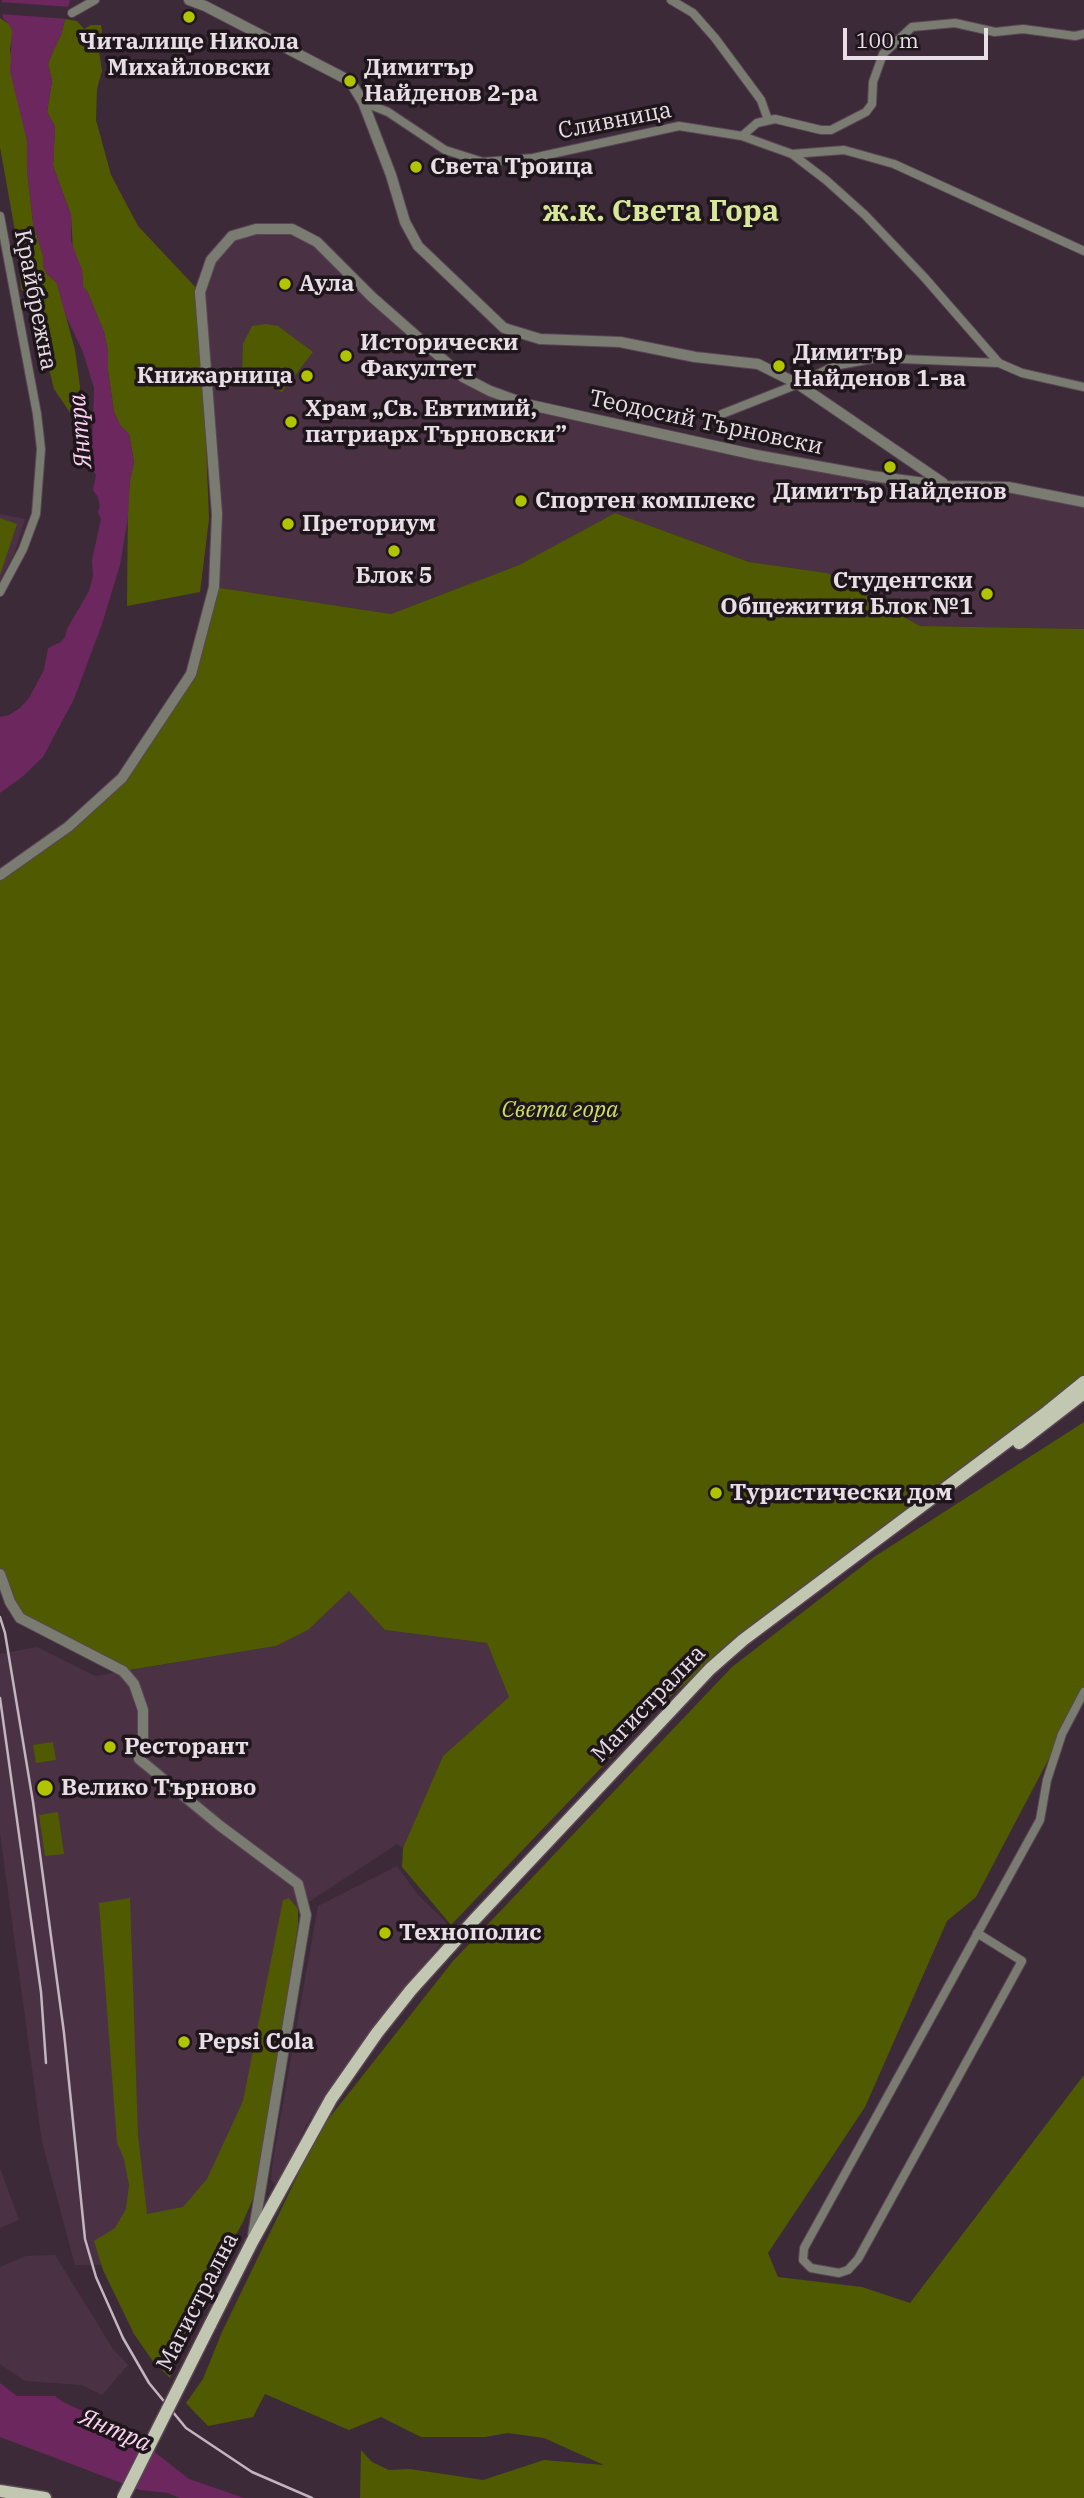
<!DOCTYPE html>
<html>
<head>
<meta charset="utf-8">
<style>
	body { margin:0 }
	#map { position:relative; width:1084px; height:2498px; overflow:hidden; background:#3d2a38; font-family:"IBM Plex Serif",serif }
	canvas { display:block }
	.scale { position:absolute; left:843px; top:28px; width:145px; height:32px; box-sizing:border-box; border:4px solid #e9dde6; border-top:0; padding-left:9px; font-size:21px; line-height:24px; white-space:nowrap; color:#e9dde6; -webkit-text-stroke:5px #1f161c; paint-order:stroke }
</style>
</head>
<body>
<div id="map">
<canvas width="1084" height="2498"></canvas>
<div class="scale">100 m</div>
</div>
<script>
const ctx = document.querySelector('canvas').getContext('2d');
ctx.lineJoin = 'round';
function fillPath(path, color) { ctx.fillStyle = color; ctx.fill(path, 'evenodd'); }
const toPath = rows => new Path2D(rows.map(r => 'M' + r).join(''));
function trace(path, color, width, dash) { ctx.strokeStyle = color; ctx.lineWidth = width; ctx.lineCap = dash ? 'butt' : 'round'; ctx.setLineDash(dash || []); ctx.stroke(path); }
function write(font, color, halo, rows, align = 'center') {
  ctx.font = font + ' "IBM Plex Serif",serif'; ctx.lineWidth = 7; ctx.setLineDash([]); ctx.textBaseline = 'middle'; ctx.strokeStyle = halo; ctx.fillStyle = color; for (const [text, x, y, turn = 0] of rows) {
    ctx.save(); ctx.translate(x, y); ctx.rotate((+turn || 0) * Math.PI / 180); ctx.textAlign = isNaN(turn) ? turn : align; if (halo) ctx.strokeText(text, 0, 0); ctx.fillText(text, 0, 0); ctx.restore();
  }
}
const built = toPath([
	[292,229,317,242,463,377,526,404,872,476,1008,487,1084,502,1084,629,920,626,827,573,749,562,615,513,519,565,391,614,214,587,217,514,200,292,211,260,232,236],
	[0,514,25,519,14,554,0,580],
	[349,1590,385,1630,487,1643,509,1697,443,1756,403,1848,397,1844,298,1909,289,1898,249,2111,218,2215,143,2264,75,2265,42,2142,0,1833,0,1654,37,1647,95,1676,276,1646,308,1630],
	[397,1866,418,1895,446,1922,449,1933,378,2023,306,2125,278,2188,271,2180,273,2160,318,1906],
	[0,2168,19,2220,0,2228],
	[55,2255,113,2349,128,2365,102,2395,82,2385,25,2381,0,2364,0,2267,26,2256]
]);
const green = toPath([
	[0,18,9,24,13,31,10,50,27,141,27,170,33,223,43,256,43,266,47,274,57,283,75,350,80,387,78,407,73,417,54,389,36,318,40,308,32,298,21,289,20,274,23,262,18,248,0,147],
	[65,19,77,21,84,29,91,25,101,25,102,31,99,51,102,71,97,89,96,120,111,175,138,226,200,292,209,519,200,592,127,606,128,500,130,480,134,462,129,434,120,425,114,412,108,371,108,351,104,332,87,291,83,287,82,270,73,251,71,215,53,166,55,127,47,112,52,81,48,64,54,49,61,35],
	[266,324,278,326,313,352,282,392,242,374,243,344,252,326],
	[615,513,749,562,827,573,920,626,1084,629,1084,1377,971,1465,925,1492,911,1508,800,1589,729,1645,662,1704,451,1925,402,1867,403,1848,443,1756,509,1697,487,1643,385,1630,349,1591,308,1630,276,1646,123,1671,20,1618,0,1574,0,875,68,827,122,778,191,674,214,587,391,614,519,565],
	[0,518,17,524,0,575],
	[1084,1422,1084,1692,976,1897,947,1921,865,2107,768,2253,778,2277,862,2287,910,2303,1084,2075,1084,2498,360,2498,361,2450,372,2462,389,2470,410,2469,483,2480,544,2460,604,2465,544,2438,508,2433,485,2437,421,2437,381,2417,349,2430,265,2394,253,2417,208,2426,186,2403,203,2379,222,2332,319,2131,453,1961,732,1667,874,1557],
	[53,1742,56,1760,36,1763,33,1745],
	[58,1812,64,1854,45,1856,39,1815],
	[130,1898,138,2135,147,2214,183,2207,207,2179,243,2101,283,1900,289,1898,298,1909,298,1925,258,2187,243,2222,203,2293,170,2378,152,2360,134,2334,103,2270,94,2241,115,2228,126,2209,129,2185,124,2159,117,2143,99,1903]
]);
const water = toPath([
	[2,0,70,0,61,35,54,49,48,64,52,81,47,112,55,127,53,166,71,215,71,241,82,270,83,287,87,291,104,332,108,351,108,371,114,412,120,425,129,434,134,462,130,480,128,517,120,565,102,624,74,699,43,757,22,777,0,793,0,717,9,715,20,708,29,698,44,670,48,648,61,642,65,637,67,629,89,591,93,576,92,560,101,519,98,512,100,506,98,497,93,490,96,475,89,461,92,448,94,388,83,352,65,314,57,283,47,274,43,266,43,256,33,223,27,170,27,141,10,72,12,31,9,24,3,18],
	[0,2383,17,2396,55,2396,63,2402,129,2432,189,2479,244,2498,180,2498,168,2493,140,2490,0,2437]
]);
const pier = toPath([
	[0,2,71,7,69,19,0,14]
]);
const minor = toPath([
	[671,0,693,13,715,38,761,100,768,120],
	[72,13,95,0],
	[363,102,388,112,445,150,483,162,533,158,679,126,742,136,792,154,826,180,865,215,924,277,999,363,1022,373,1084,387],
	[742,136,757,123,775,119,821,130,831,130,866,112,872,104,873,82,883,54,912,27,955,23,995,32,1023,29,1075,36,1084,34],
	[792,154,844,150,894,164,1084,251],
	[0,216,37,414,41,449,36,514,23,549,0,592],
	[722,414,798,384,834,366,877,358,999,363],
	[977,1933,1022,1961,858,2259,848,2270,839,2273,811,2268,803,2260,804,2248,1040,1820,1047,1780,1062,1734,1084,1692]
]);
const tertiary = toPath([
	[189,0,205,6,350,81,363,102,391,175,405,222,418,246,504,328,540,339,620,342,695,357,758,364,798,384,943,483],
	[0,875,68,827,122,778,191,674,214,587,217,514,200,292,211,260,232,236,256,229,292,229,317,242,372,297,463,377,490,391,526,404,756,455,872,476,947,486,1008,487,1084,502],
	[0,1574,10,1602,20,1618,123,1671,134,1684,143,1710,143,1739,139,1759,219,1825,298,1884,306,1915,253,2235]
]);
const primary = toPath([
	[1019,1443,1084,1393],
	[210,2325,252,2242,331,2099,377,2033,411,1990,476,1918,710,1669,743,1640,1047,1412,1084,1382],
	[0,2491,45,2498]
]);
const rail = toPath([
	[0,1617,5,1633,33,1802,64,2033,85,2239,96,2277,123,2338,149,2383,186,2428,252,2472,312,2498],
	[0,1698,41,1992,46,2063]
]);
const primaryBridge = toPath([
	[123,2498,210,2325]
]);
const markers = [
	[189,17,7,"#b0c500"],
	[350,81,7,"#b0c500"],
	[416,167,7,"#b0c500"],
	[285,284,7,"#b0c500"],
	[346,356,7,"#b0c500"],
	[779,366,7,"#b0c500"],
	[307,376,7,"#b0c500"],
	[291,422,7,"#b0c500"],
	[890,467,7,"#b0c500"],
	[521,501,7,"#b0c500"],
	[288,524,7,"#b0c500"],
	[394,551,7,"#b0c500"],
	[987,594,7,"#b0c500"],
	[716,1493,7,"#b0c500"],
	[110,1747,7,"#b0c500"],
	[45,1788,9,"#b0c500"],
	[385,1933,7,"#b0c500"],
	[184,2042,7,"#b0c500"]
];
const poiNames = [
	["Читалище Никола",189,42,"center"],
	["Михайловски",189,68,"center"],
	["Димитър",364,68],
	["Найденов 2-ра",364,94],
	["Света Троица",430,167],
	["Аула",299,284],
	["Исторически",360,343],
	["Факултет",360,369],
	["Димитър",793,353],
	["Найденов 1-ва",793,379],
	["Книжарница",293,376,"right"],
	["Храм „Св. Евтимий,",305,409],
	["патриарх Търновски”",305,435],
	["Димитър Найденов",890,492,"center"],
	["Спортен комплекс",535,501],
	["Преториум",302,524],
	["Блок 5",394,576,"center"],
	["Студентски",973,581,"right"],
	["Общежития Блок №1",973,607,"right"],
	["Туристически дом",730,1493],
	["Ресторант",124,1747],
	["Велико Търново",61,1788],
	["Технополис",399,1933],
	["Pepsi Cola",198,2042]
];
const streetNames = [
	["Сливница",615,121,-11],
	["Крайбрежна",35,300,79],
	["Теодосий Търновски",706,423,12],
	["Магистрална",649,1704,-46],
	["Магистрална",198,2302,-63]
];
const parkNames = [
	["Света гора",560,1110]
];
const waterNames = [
	["Янтра",81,431,-95],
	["Янтра",115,2431,23]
];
const districtNames = [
	["ж.к. Света Гора",661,212]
];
fillPath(built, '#4a3244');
fillPath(green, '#505a01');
fillPath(water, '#6c275f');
fillPath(pier, '#3d2a38');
trace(minor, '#594754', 10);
trace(tertiary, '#594754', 12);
trace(primary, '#594754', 15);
trace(minor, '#7a7c72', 8);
trace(tertiary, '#7a7c72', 10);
trace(primary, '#c2c7b1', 12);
trace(rail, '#c3b5c0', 2.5);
trace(primaryBridge, '#594754', 15, []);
trace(primaryBridge, '#c2c7b1', 12);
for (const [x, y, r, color] of markers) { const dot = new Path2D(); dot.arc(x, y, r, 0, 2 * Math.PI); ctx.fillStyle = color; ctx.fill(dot); trace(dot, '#1f161c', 2.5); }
write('bold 23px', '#e9dde6', '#1f161c', poiNames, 'left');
write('23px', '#e9dde6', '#1f161c', streetNames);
write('italic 23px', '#cce063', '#1f161c', parkNames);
write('italic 24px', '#fdd4f2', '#1f161c', waterNames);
write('bold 30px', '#d8e699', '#1f161c', districtNames);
</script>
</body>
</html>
